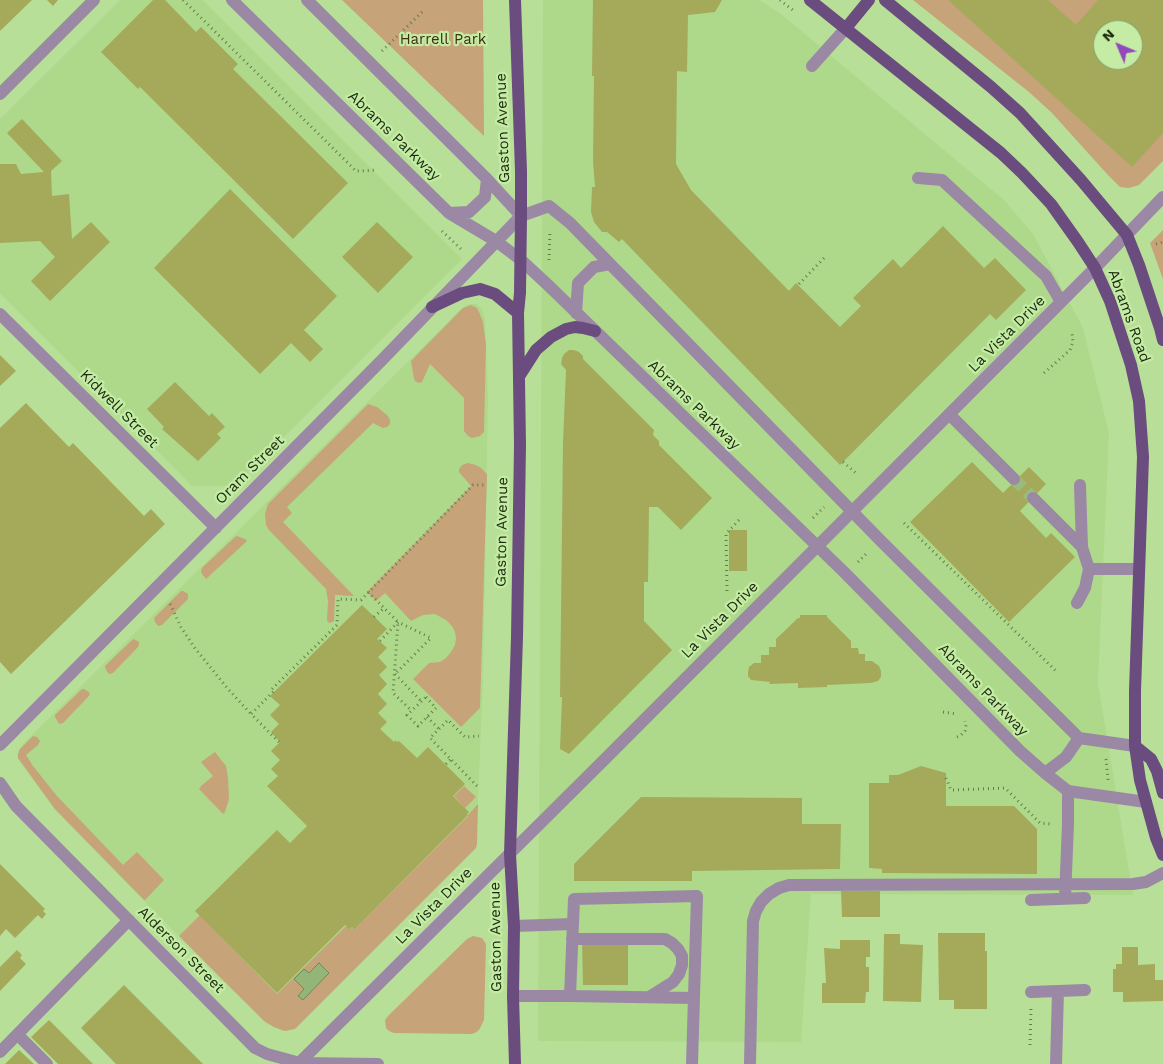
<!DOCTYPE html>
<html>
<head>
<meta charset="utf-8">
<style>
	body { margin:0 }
	#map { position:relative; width:1163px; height:1064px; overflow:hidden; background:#b8df98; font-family:"Work Sans",sans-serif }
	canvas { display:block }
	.north { position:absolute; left:1093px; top:20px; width:50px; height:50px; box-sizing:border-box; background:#c4eca5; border:1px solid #819e69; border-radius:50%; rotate:315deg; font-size:14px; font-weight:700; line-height:20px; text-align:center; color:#1c2a0e }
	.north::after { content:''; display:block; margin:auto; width:18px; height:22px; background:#9349bb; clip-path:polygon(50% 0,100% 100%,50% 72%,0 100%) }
</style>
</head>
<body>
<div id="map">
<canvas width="1163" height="1064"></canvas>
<div class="north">N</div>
</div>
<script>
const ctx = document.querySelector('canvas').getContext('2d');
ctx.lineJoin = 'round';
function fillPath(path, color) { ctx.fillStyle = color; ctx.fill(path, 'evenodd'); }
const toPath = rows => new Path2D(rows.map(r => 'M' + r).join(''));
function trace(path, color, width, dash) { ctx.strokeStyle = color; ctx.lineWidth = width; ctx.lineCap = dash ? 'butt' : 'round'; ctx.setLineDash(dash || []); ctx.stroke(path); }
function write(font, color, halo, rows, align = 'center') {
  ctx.font = font + ' "Work Sans",sans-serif'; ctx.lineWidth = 4.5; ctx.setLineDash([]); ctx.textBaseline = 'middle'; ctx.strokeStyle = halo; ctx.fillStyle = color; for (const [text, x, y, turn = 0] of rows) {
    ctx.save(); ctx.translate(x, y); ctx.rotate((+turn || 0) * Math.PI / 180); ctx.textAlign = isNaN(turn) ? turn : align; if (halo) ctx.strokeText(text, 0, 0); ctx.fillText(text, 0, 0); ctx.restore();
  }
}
const built = toPath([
	[120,0,203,0,462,259,235,486,192,486,0,293,0,119],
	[543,0,759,0,781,14,1004,200,1033,234,1083,328,1109,433,1098,683,1133,895,811,894,801,1042,538,1041],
	[468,304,476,304,482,309,485,319,488,397,483,679,476,848,287,1031,282,1031,267,1024,213,971,54,809,17,758,18,751,23,744,462,308]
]);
const green = toPath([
	[342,0,483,0,484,136],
	[913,0,1163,0,1163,161,1139,185,1129,188,1120,187,1107,174,1052,113,1029,92],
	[1103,30,1133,30,1133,60,1103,60],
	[1163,230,1163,279,1150,243],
	[471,305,477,308,479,312,483,322,486,345,484,432,480,436,472,438,468,436,464,431,464,398,430,364,422,382,420,383,416,382,414,379,411,361,460,311,463,308],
	[368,404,377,407,387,415,390,420,390,424,387,427,383,428,373,423,287,507,292,513,283,522,354,596,335,595,334,621,330,623,328,622,327,620,328,601,326,589,269,530,266,525,265,514,268,504],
	[468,463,476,465,481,468,487,474,480,708,461,727,413,679,429,663,440,662,446,658,451,652,455,645,456,638,455,632,452,626,446,620,435,614,423,615,411,621,385,593,376,601,367,592,471,486,459,472,459,469,462,465],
	[237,536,245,539,247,541,206,579,202,574,201,571,202,568,235,537],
	[181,591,183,591,188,594,188,599,162,625,158,626,155,622,154,618],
	[134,639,139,642,139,645,137,648,113,673,109,674,106,670,105,666,132,640],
	[82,689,84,689,89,692,90,694,88,697,63,723,59,724,55,717,55,715],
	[33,736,37,737,40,741,38,745,26,755,33,766,57,796,123,865,137,852,164,880,145,900,144,900,55,809,18,758,18,754,20,749],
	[215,752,226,766,228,778,229,799,225,812,223,814,199,789,201,786,213,776,201,762],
	[464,786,476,797,465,808,454,796],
	[478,804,477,844,476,848,295,1029,285,1031,274,1027,264,1021,179,936,200,915,277,994,346,926,350,930,352,928,354,930,468,816,468,815],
	[473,936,482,938,486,944,484,1020,479,1030,475,1033,471,1034,394,1033,389,1031,386,1028,385,1020,389,1015,467,939]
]);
const water = toPath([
	[319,963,329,973,303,1000,298,996,304,989,294,979,304,969,309,973,319,963]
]);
const building = toPath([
	[0,0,32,0,0,31],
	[47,0,58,0,53,6],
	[153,0,165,0,196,32,201,27,238,64,233,69,348,183,293,239,140,87,138,89,101,52],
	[593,0,722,0,715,12,688,15,687,72,677,71,676,164,691,190,789,291,796,283,840,327,861,306,853,298,893,259,901,268,943,226,984,268,995,258,1026,290,996,320,990,314,840,465,622,239,619,242,607,232,602,232,594,222,591,212,592,187,595,187,593,162,594,76,592,76],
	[948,0,1048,0,1076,25,1098,0,1163,0,1163,133,1132,167],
	[1103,30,1133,30,1133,60,1103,60],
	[22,119,62,161,51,171,52,196,69,194,72,239,91,222,110,242,50,301,31,281,55,257,40,241,0,243,0,164,16,164,21,174,44,172,7,133],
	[230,189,337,296,304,330,323,349,310,362,291,343,260,374,154,268],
	[377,222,413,257,378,293,342,257],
	[569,350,574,350,579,352,583,356,583,359,654,430,653,435,659,441,659,445,712,498,681,530,658,507,649,507,648,582,644,582,644,621,672,650,569,754,560,749,562,697,560,697,563,442,566,370,561,364,562,358,564,354],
	[0,355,16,371,0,386],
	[175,382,209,416,212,413,225,427,217,434,221,438,198,461,162,429,164,427,147,409],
	[26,403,69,447,73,443,144,516,151,509,165,524,11,674,0,662,0,428],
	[972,462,1003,493,1029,467,1046,484,1020,511,1046,538,1051,533,1075,557,1009,622,910,522],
	[729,530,747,530,747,571,729,571],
	[362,605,387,629,377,639,387,648,378,657,387,667,379,675,387,684,378,694,387,704,378,713,387,722,380,729,394,742,395,740,397,742,399,741,417,758,428,747,465,784,453,796,469,812,467,814,468,815,354,930,352,927,350,930,345,925,277,993,195,911,277,830,290,843,307,826,267,786,278,776,271,769,280,760,271,751,280,742,271,732,279,724,270,715,280,705,270,696],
	[800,615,827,615,827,617,851,641,851,648,858,648,859,654,865,654,865,661,872,661,879,666,881,671,881,677,878,681,871,683,827,685,827,687,798,688,798,683,769,684,770,682,751,680,748,676,748,672,749,667,754,663,761,663,761,655,769,655,769,647,776,647,776,639,798,618,800,618],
	[921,766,946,773,946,806,1014,806,1037,829,1037,874,882,873,882,869,869,868,869,783,889,783,889,775,898,775],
	[641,797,802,798,802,824,841,824,840,869,692,871,692,881,574,881,574,864],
	[0,864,45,909,43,911,46,914,42,919,38,915,15,938,6,929,0,936],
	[841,891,880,891,880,917,842,917],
	[938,933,985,933,985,951,987,951,987,1009,954,1009,954,1000,939,1000],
	[884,934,900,934,900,944,923,945,921,1002,883,1001],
	[628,940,628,985,583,985,582,941],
	[840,940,870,940,870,957,866,957,866,967,869,967,869,992,866,992,865,1003,822,1003,822,983,826,983,824,948,840,949],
	[1122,947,1138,947,1138,965,1155,964,1155,980,1163,980,1163,1001,1123,1002,1123,992,1113,992,1113,969,1116,969,1116,964,1122,964],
	[17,950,22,955,20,958,26,964,0,991,0,967],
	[124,985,203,1064,116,1064,81,1028],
	[49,1020,93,1064,58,1064,31,1037],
	[19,1050,34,1064,5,1064]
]);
const minorTunnel = toPath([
	[1014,479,1033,498]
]);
const path = toPath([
	[183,0,356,171,377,170],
	[780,0,794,11],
	[382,51,423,11],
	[442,231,463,251],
	[1156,244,1163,242],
	[549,260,550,230],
	[799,284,826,256],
	[1044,373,1070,350,1073,342,1072,333],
	[843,462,858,475],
	[813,518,824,507],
	[904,523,1056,671],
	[858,562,868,552],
	[727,591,726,534,739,520],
	[368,592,398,622,393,693,412,711],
	[170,604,181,627,194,647,228,689,251,714],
	[374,617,384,608],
	[380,641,398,622,431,638,395,674],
	[395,674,421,701],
	[426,697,436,708,418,726,407,715,426,697],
	[943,712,957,714],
	[427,717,439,729],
	[957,737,961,735,965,731,966,725,965,721],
	[279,742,251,714,274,691,272,689,337,625,338,599,361,600,473,485,485,485],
	[1106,759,1108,780],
	[446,764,451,759],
	[946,778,951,790,1005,788,1040,823,1050,824],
	[477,786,430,738,448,720,465,737,479,736],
	[1030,1045,1031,1008]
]);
const minor = toPath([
	[232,0,449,213,496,241,521,260,549,286,845,573,1020,751,1045,773,1068,791,1146,802],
	[307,0,487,179,521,216],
	[812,66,846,28],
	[0,94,94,0],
	[918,178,942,180,1046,276,1061,302],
	[449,213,469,212,485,197,487,179],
	[576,313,578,283,594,267,610,264],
	[0,314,216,528],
	[949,414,1014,479],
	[1033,498,1082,547],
	[1089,569,1139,569],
	[1077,603,1085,588,1089,569,1082,547,1080,485],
	[1079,738,1135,746],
	[0,745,382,360,521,216,549,206,570,223,880,540,1079,738],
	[1045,773,1066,757,1079,738],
	[0,783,16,806,255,1048,267,1054,300,1063,378,1064],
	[1065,898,1068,824,1068,791],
	[1031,900,1085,898],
	[514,926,573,924],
	[572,939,665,939,672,943,678,949,682,956,682,965,679,974,673,982,649,997],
	[1031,992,1085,990],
	[513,996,570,996],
	[22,1039,47,1064],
	[0,1052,129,920],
	[298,1064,606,758,1095,268,1163,197],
	[692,1064,697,896,574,899,570,996,694,998],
	[750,1064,753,921,756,911,761,902,769,894,779,888,789,885,1133,884,1146,882,1163,873],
	[1056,1064,1058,991]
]);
const major = toPath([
	[515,0,521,171,521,216,520,293,518,313,520,445,517,637,510,854,514,926,513,996,515,1064],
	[810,0,1001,153,1022,173,1051,204,1078,242,1095,268,1110,301,1131,365,1139,401,1143,457,1135,691,1135,746,1140,780,1156,838,1163,855],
	[885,0,991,87,1020,113,1081,180,1127,235,1139,265,1160,328,1163,340],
	[846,28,869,0],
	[432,307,462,293,480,289,495,294,518,313],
	[520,375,536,350,551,337,566,329,575,327,583,328,595,331],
	[1135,746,1151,759,1157,771,1163,793]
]);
const parkNames = [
	["Harrell Park",443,40]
];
const streetNames = [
	["Gaston Avenue",503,128,-92],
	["Abrams Parkway",394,136,44],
	["Abrams Road",1129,316,70],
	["La Vista Drive",1007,334,-45],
	["Abrams Parkway",694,405,44],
	["Kidwell Street",119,409,45],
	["Oram Street",250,470,-45],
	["Gaston Avenue",502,532,-89],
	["La Vista Drive",720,620,-45],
	["Abrams Parkway",983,690,46],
	["La Vista Drive",434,906,-45],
	["Gaston Avenue",496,937,-91],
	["Alderson Street",181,950,45]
];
fillPath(built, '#aed98a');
fillPath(green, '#c6a378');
fillPath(water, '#93b578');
trace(water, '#6f8b58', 1);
fillPath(building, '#a5aa5b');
trace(minorTunnel, '#99bb7c', 12, [12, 6]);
trace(path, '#637d4d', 3, [1, 4]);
trace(minor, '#9a88a5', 12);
trace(major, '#6b4c7f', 12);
write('15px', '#402c12', '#c4eca5', parkNames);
write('15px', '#1c2a0e', '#c4eca5', streetNames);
</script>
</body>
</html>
